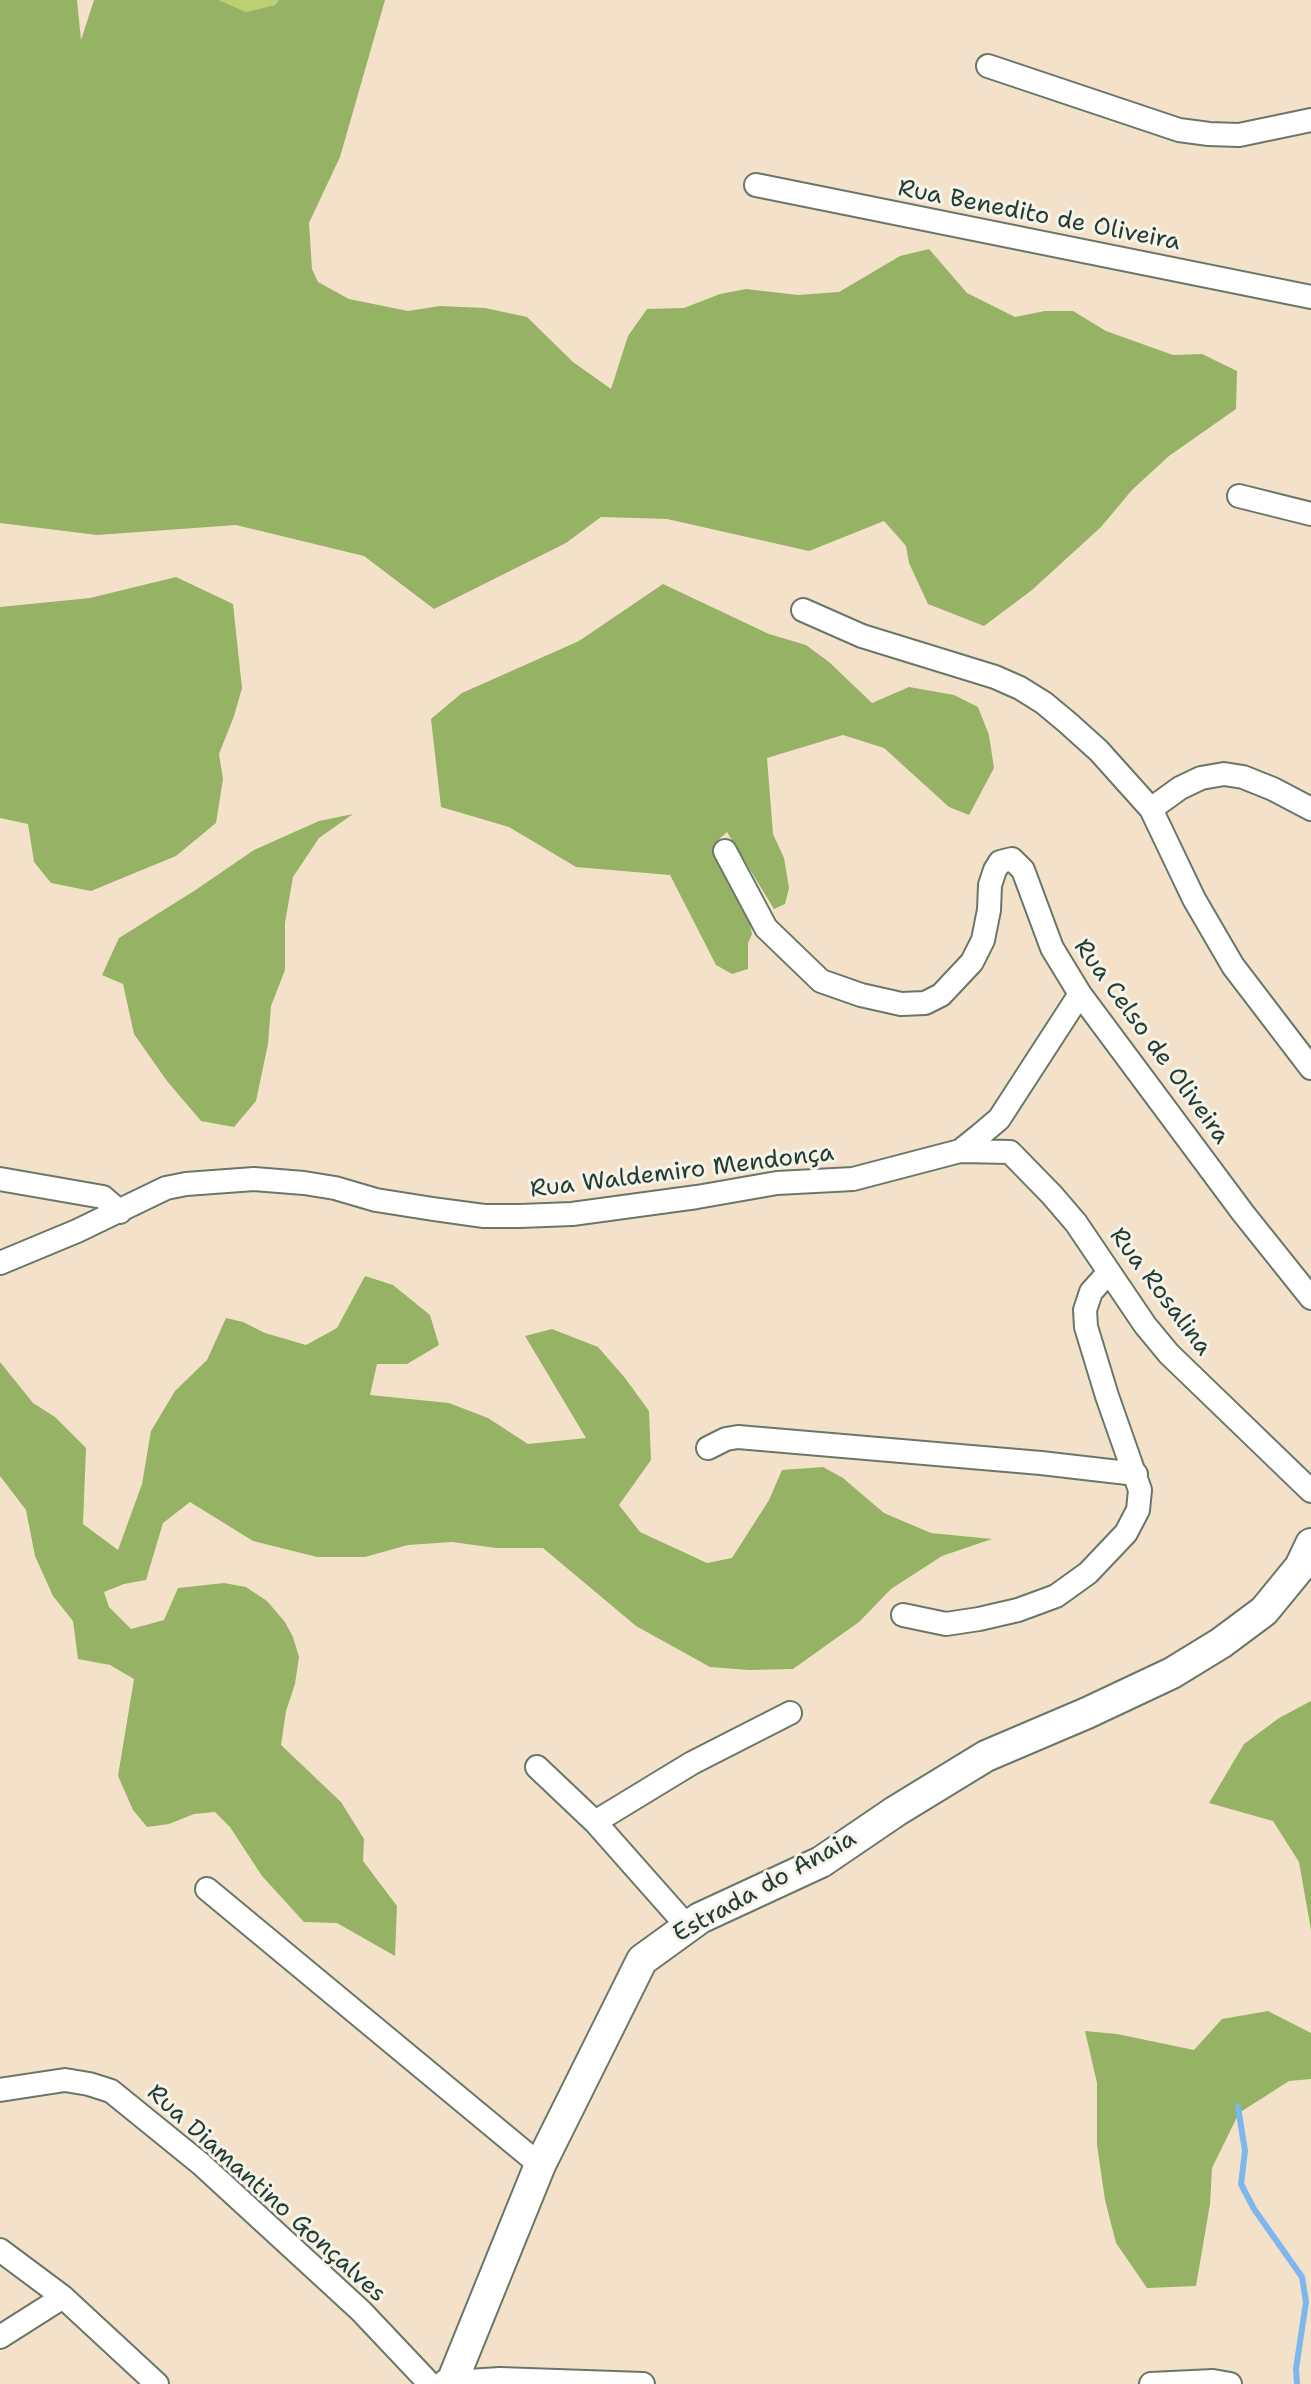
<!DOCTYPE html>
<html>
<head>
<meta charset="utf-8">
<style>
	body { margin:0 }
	canvas { display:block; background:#f3e2c9 }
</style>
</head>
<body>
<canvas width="1311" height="2384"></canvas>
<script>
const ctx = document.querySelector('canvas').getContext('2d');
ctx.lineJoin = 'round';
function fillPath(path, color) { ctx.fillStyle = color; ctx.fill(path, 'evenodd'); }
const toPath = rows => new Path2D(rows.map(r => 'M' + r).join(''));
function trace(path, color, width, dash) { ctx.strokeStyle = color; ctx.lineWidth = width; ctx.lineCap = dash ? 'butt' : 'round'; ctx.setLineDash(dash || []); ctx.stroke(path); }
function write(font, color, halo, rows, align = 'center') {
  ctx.font = font + ' "Shantell Sans",sans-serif'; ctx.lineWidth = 6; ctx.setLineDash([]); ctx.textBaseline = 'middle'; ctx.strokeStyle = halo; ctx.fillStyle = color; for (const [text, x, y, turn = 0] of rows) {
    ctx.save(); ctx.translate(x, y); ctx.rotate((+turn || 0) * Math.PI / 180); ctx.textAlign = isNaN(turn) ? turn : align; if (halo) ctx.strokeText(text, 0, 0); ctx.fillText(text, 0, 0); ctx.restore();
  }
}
const green = toPath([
	[219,0,279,0,275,5,246,12]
]);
const forest = toPath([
	[0,0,77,0,81,40,94,0,219,0,246,12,275,5,279,0,385,0,340,157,309,223,312,269,318,282,349,299,408,311,440,306,485,308,527,317,573,362,611,389,628,336,647,309,684,308,720,294,746,289,798,295,839,292,900,256,929,249,967,293,1015,317,1045,311,1073,311,1106,331,1173,355,1202,354,1237,371,1236,409,1169,456,1132,490,1101,527,1032,590,984,626,928,604,909,563,906,546,884,521,809,551,667,519,601,517,566,543,434,609,364,556,236,525,97,535,0,523],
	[176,577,233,604,242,688,234,716,219,754,223,779,216,823,176,856,91,891,51,883,34,862,28,824,0,818,0,607,90,598],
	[663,584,769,634,806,645,829,662,872,703,909,687,954,695,978,707,989,735,994,768,969,815,949,807,884,748,843,735,767,758,773,834,784,858,789,888,785,904,774,909,727,832,713,845,748,914,752,934,748,943,748,969,732,974,716,965,670,875,576,867,509,827,441,807,431,719,462,693,579,641],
	[353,814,319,838,293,877,285,923,285,970,271,1006,268,1044,256,1101,234,1127,201,1121,167,1081,134,1034,123,984,102,975,119,938,194,891,254,850,319,821],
	[365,1276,393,1285,430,1315,439,1345,407,1364,377,1364,370,1395,449,1403,488,1418,528,1444,586,1438,525,1336,552,1329,598,1347,625,1378,649,1411,651,1460,619,1505,640,1532,707,1563,732,1558,769,1500,782,1470,823,1467,843,1478,884,1513,931,1533,992,1539,942,1556,891,1589,859,1622,793,1669,749,1670,710,1667,636,1626,543,1548,496,1548,452,1542,408,1545,365,1557,317,1557,253,1541,190,1502,163,1523,146,1580,124,1584,104,1592,109,1607,131,1629,164,1620,178,1588,224,1583,246,1587,267,1601,285,1622,293,1637,299,1657,295,1684,286,1711,281,1745,341,1802,364,1839,363,1861,397,1906,395,1956,337,1923,304,1922,262,1876,230,1827,215,1812,194,1814,169,1824,147,1827,133,1810,118,1776,134,1679,110,1665,78,1659,73,1621,53,1596,35,1556,26,1510,0,1476,0,1362,33,1403,55,1417,86,1448,83,1524,118,1550,142,1484,151,1431,175,1391,207,1360,226,1318,243,1322,265,1333,306,1345,337,1328],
	[1311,1701,1311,1930,1299,1862,1273,1821,1209,1803,1244,1744,1279,1718],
	[1268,2011,1311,2033,1311,2079,1289,2081,1239,2113,1212,2168,1210,2204,1196,2286,1147,2288,1116,2243,1105,2200,1097,2145,1097,2083,1085,2031,1117,2034,1194,2050,1222,2019]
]);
const stream = toPath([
	[1238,2107,1245,2151,1241,2184,1254,2209,1302,2277,1306,2302,1296,2369,1297,2384]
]);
const street = toPath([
	[988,66,1179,130,1209,134,1239,135,1311,120],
	[756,185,1311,297],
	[1239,496,1311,514],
	[803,610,862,636,995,677,1020,688,1044,703,1068,723,1099,751,1151,809,1194,899,1233,966,1311,1068],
	[1151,809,1180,788,1201,778,1224,774,1243,777,1273,789,1311,809],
	[725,851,766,928,821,981,861,995,901,1004,925,1003,941,995,972,962,983,940,989,910,990,885,995,870,1000,862,1012,859,1023,870,1052,948,1080,994,1243,1213,1311,1298],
	[960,1151,1010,1152,1052,1195,1076,1223,1145,1325,1169,1354,1311,1491],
	[0,1179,103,1197,120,1212],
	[0,1263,77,1231,166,1188,186,1184,254,1179,304,1183,335,1188,376,1200,433,1209,484,1216,520,1216,572,1214,697,1197,777,1183,853,1179,960,1151,980,1135,999,1119,1080,994],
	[708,1448,726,1439,738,1437,1041,1463,1136,1474],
	[903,1615,946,1624,979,1619,1018,1610,1056,1596,1088,1573,1126,1533,1138,1510,1140,1490,1107,1396,1086,1327,1085,1310,1091,1292,1109,1272],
	[537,1767,595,1822,687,1926],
	[595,1822,692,1763,790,1713],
	[207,1889,540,2165],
	[0,2090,65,2080,89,2084,111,2091,201,2164,361,2311,430,2384],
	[0,2250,63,2297,157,2384],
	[0,2337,63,2297],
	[452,2382,500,2379,643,2384],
	[1151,2384,1213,2381,1230,2384]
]);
const secondary = toPath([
	[448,2384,452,2382,540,2165,642,1960,700,1918,821,1862,896,1811,986,1756,1087,1713,1172,1673,1221,1643,1264,1611,1300,1567,1311,1544]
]);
const streetNames = [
	["Rua Benedito de Oliveira",1039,216,11],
	["Rua Celso de Oliveira",1151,1042,54],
	["Rua Waldemiro Mendonça",682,1172,-7],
	["Rua Rosalina",1160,1292,53],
	["Estrada do Anaia",765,1887,-29],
	["Rua Diamantino Gonçalves",266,2194,42]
];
fillPath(green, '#bdcf72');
fillPath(forest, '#96b264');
trace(stream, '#7eb6ee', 6);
trace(street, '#697768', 26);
trace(secondary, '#697768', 34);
trace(street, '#fff', 22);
trace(secondary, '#fff', 30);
write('24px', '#1f3d34', '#f7f3e8', streetNames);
</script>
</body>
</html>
